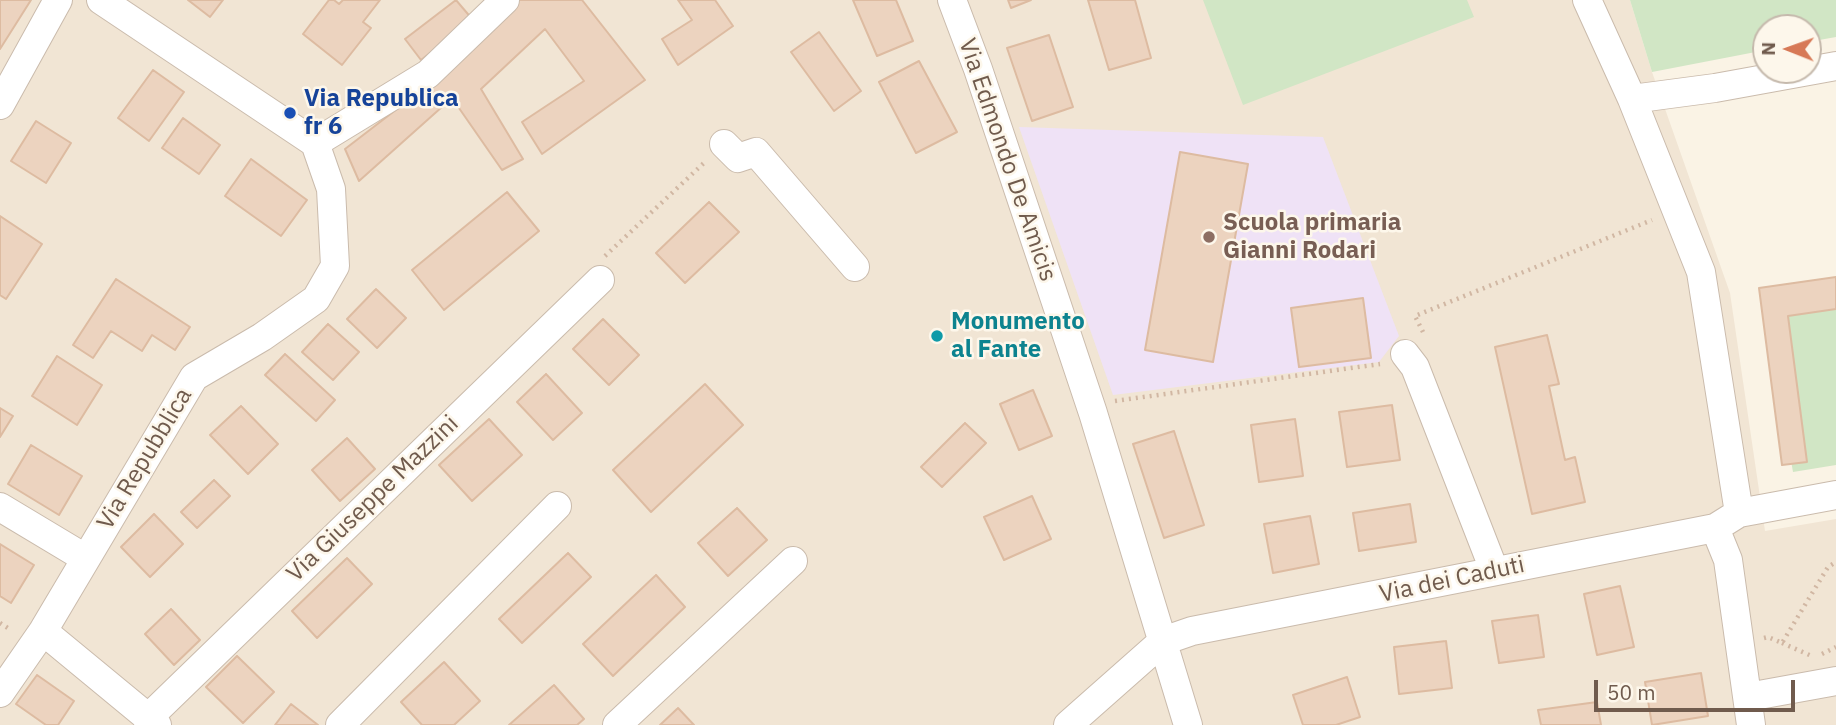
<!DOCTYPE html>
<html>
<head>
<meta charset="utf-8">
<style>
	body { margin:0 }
	#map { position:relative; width:1836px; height:725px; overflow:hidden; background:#faf3e5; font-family:"IBM Plex Sans",sans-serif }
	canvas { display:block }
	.north { position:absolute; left:1752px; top:14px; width:70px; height:70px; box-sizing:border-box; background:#fdf7eb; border:2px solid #c5b9ac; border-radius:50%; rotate:271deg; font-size:19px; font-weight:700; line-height:28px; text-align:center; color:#705b4d }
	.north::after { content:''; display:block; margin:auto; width:24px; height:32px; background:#d77956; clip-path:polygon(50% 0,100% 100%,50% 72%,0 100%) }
	.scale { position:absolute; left:1594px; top:680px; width:201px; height:32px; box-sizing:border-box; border:4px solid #705b4d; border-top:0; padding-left:9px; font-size:21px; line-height:24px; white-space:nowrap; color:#705b4d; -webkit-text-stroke:5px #fdf7eb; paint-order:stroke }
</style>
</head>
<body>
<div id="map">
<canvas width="1836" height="725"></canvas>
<div class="north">N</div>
<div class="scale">50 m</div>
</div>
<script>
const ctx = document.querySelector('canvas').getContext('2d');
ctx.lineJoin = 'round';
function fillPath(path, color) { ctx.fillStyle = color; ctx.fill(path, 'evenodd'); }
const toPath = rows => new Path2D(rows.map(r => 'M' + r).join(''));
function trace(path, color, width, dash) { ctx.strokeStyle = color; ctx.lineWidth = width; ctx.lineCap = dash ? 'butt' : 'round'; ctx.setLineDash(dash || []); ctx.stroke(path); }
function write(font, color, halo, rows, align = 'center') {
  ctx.font = font + ' "IBM Plex Sans",sans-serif'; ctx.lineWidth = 5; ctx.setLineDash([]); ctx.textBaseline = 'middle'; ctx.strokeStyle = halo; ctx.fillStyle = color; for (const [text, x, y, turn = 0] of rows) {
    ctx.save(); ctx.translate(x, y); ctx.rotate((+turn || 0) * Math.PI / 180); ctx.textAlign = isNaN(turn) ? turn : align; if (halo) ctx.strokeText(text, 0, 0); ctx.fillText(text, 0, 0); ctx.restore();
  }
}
const residential = toPath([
	[0,0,1630,0,1652,72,1730,293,1765,531,1836,519,1836,725,0,725]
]);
const education = toPath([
	[1019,127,1323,137,1399,336,1379,362,1113,395]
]);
const green = toPath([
	[1203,0,1467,0,1474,17,1243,105],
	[1630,0,1836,0,1836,37,1808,42,1808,28,1766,28,1766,50,1652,72],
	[1836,285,1836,465,1793,472,1766,318]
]);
const building = toPath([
	[0,0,31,0,0,49,0,0],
	[188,0,223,0,210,17,188,0],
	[329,0,334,0,339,4,343,0,380,0,363,22,371,28,342,65,303,34,329,0],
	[456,0,473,20,421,60,405,39,456,0],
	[517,0,582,0,645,80,542,154,522,122,584,81,545,29,481,89,523,159,502,170,452,98,359,181,345,149,423,89,517,0],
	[678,0,715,0,733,26,678,65,662,39,692,20,678,0],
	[853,0,896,0,913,41,877,56,853,0],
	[1008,0,1031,0,1011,8,1008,0],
	[1088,0,1135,0,1151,58,1109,70,1088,0],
	[819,32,861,91,834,111,791,52,819,32],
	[1049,35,1073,107,1032,121,1007,48,1049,35],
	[919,61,957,132,916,153,879,82,919,61],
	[153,70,184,92,149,141,118,118,153,70],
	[183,118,220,145,199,174,162,148,183,118],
	[36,121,71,143,46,183,11,161,36,121],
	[1180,152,1248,164,1213,362,1145,350,1180,152],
	[251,159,307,200,281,236,225,196,251,159],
	[507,192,539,231,444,310,412,270,507,192],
	[709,202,739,232,685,283,656,253,709,202],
	[0,216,42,244,6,299,0,295,0,216],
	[1836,277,1836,309,1788,316,1807,462,1782,465,1759,288,1836,277],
	[116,279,190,327,175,350,152,335,142,351,111,331,93,358,73,345,116,279],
	[376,289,406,318,377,348,347,319,376,289],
	[1363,298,1371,358,1299,367,1291,308,1363,298],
	[603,319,639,355,609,385,573,349,603,319],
	[328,324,359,352,333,380,302,352,328,324],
	[1547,335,1559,384,1549,386,1565,460,1575,457,1585,502,1532,514,1495,347,1547,335],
	[285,354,335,400,316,421,265,375,285,354],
	[57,356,102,385,77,425,32,396,57,356],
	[546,374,582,413,553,440,517,402,546,374],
	[705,384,743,425,651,512,613,470,705,384],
	[1033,390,1052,436,1019,450,1000,404,1033,390],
	[1392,405,1400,460,1347,467,1339,412,1392,405],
	[241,406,278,444,248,474,210,435,241,406],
	[0,408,13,416,0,437,0,408],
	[489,419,522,455,472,501,439,465,489,419],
	[1295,419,1303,476,1259,482,1251,425,1295,419],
	[965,423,986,443,942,487,921,467,965,423],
	[1174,431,1204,525,1164,538,1133,444,1174,431],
	[347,438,375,469,340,501,312,470,347,438],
	[31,445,82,476,59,515,8,484,31,445],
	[214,480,230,496,197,528,181,512,214,480],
	[1032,496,1051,539,1004,560,984,517,1032,496],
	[1410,504,1416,542,1359,551,1353,513,1410,504],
	[737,508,767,540,728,576,698,543,737,508],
	[154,514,183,544,150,577,121,547,154,514],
	[1310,516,1319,564,1273,573,1264,524,1310,516],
	[0,544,34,565,11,603,0,596,0,544],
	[568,553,591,577,522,643,499,619,568,553],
	[347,558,372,584,317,638,292,611,347,558],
	[656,575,685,607,613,676,583,644,656,575],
	[1620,586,1634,647,1597,655,1584,594,1620,586],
	[171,609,200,640,174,665,145,634,171,609],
	[1538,615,1544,657,1499,663,1492,621,1538,615],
	[1446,641,1452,688,1399,694,1394,647,1446,641],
	[237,656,274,692,243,723,206,687,237,656],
	[444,662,480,701,454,725,422,725,401,702,444,662],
	[1701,673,1708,716,1652,725,1645,682,1701,673],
	[37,675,74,701,58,725,46,725,16,704,37,675],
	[1347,677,1360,717,1336,725,1303,725,1293,695,1347,677],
	[554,685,584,719,577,725,509,725,554,685],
	[1597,702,1601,725,1541,725,1538,710,1597,702],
	[291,704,318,725,275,725,291,704],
	[678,708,694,725,660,725,678,708]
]);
const path = toPath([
	[605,256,706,161],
	[1423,332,1415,316,1652,220],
	[1115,401,1380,364],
	[0,623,11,630],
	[1764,638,1768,637,1782,643,1828,567,1836,562],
	[1782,643,1814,657],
	[1822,654,1836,647]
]);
const street = toPath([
	[952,0,978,69,1093,413,1188,725],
	[1587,0,1632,99,1701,272,1739,513],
	[1632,99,1715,88,1836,66],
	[0,105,58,0],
	[315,143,428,74,505,0],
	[724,144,738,158,756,152,855,267],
	[1405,354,1415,367,1494,570],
	[0,507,85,558],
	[1715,528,1728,560,1751,725],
	[43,631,157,725],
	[0,693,43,631,194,377,262,337,316,299,335,266,331,189,315,143,101,0],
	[1748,697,1836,681],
	[147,719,600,280],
	[340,725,557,506],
	[617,725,793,561],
	[1068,725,1163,641,1192,631,1715,528,1739,513,1836,495]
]);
const markers = [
	[290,113,7,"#1a4fb4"],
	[1209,237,7,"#8d6e63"],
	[937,336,7,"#0f9aa8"]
];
const transitNames = [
	["Via Republica",304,99],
	["fr 6",304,127]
];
const streetNames = [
	["Via Edmondo De Amicis",1007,160,71],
	["Via Repubblica",145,459,-59],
	["Via Giuseppe Mazzini",373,499,-44],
	["Via dei Caduti",1452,580,-12]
];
const educationNames = [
	["Scuola primaria",1223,223],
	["Gianni Rodari",1223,251]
];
const cultureNames = [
	["Monumento",951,322],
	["al Fante",951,350]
];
fillPath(residential, '#f1e5d4');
fillPath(education, '#efe2f6');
fillPath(green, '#d1e6c5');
fillPath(building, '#ecd3bf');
trace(building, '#ddbba1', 2);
trace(street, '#cabbac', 30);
trace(path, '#d1b7a3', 4.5, [2, 5]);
trace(street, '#fff', 28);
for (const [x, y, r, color] of markers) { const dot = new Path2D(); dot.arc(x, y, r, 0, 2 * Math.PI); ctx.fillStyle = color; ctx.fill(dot); trace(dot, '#fdf7eb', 2.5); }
write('bold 24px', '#164399', '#fdf7eb', transitNames, 'left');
write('24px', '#705b4d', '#fdf7eb', streetNames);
write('bold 24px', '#785e54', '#fdf7eb', educationNames, 'left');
write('bold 24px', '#0d838f', '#fdf7eb', cultureNames, 'left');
</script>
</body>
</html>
